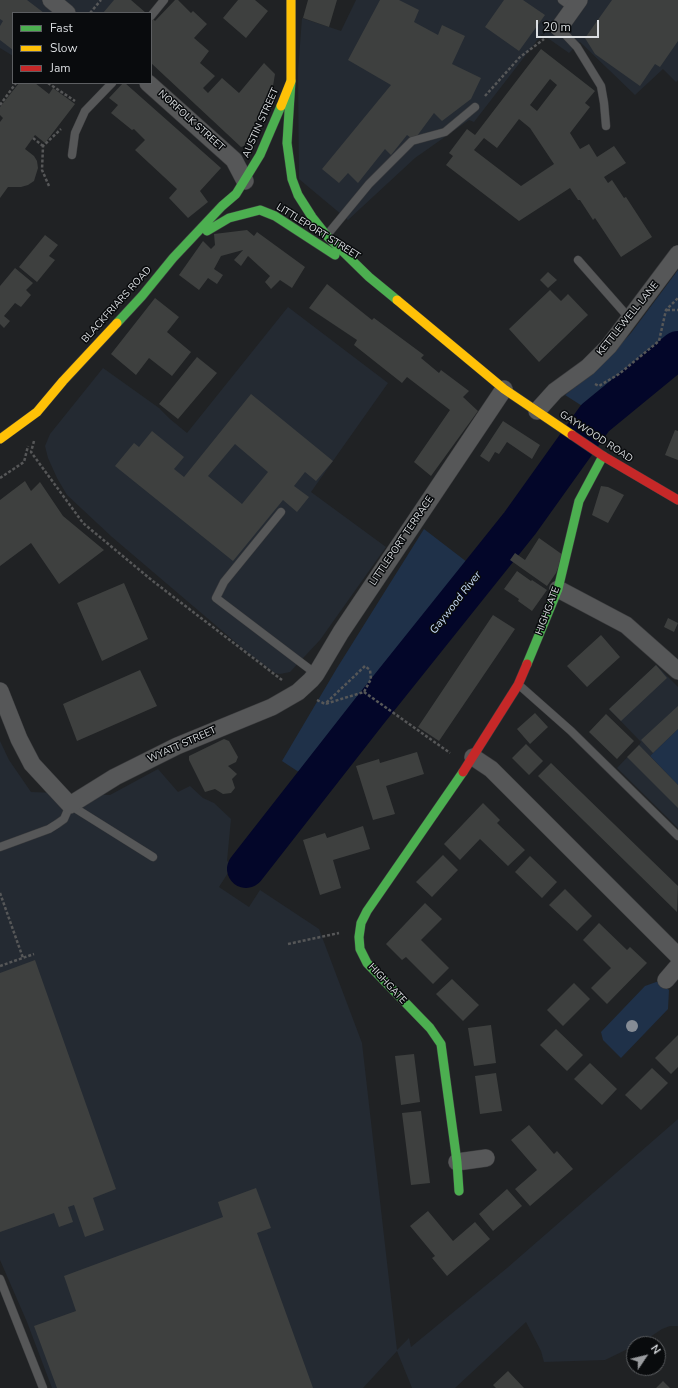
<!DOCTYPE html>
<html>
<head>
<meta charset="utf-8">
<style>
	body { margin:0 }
	#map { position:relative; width:678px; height:1388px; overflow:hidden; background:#202224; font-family:"Nunito Sans",sans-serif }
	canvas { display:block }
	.legend { position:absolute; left:12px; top:12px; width:140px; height:72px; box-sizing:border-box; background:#090b0d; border:1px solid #5d5f62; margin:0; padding:5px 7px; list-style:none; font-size:12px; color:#dbdee1 }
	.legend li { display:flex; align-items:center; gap:8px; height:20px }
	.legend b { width:20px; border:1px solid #5d5f62 }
	.north { position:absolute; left:626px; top:1336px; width:40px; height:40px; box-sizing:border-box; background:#090b0d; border:1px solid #5d5f62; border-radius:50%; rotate:55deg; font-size:11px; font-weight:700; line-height:16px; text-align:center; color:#dbdee1 }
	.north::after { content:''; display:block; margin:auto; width:14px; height:18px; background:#9a9c9f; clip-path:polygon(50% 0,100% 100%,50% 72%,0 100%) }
	.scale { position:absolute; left:536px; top:20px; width:63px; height:18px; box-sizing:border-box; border:2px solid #dbdee1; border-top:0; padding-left:5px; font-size:12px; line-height:14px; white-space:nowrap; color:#dbdee1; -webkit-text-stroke:3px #090b0d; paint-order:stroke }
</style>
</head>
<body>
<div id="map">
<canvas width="678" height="1388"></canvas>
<ul class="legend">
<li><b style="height:5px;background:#4caf50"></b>Fast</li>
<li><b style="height:5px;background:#ffc107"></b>Slow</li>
<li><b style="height:5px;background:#c62828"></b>Jam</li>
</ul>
<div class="north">N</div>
<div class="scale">20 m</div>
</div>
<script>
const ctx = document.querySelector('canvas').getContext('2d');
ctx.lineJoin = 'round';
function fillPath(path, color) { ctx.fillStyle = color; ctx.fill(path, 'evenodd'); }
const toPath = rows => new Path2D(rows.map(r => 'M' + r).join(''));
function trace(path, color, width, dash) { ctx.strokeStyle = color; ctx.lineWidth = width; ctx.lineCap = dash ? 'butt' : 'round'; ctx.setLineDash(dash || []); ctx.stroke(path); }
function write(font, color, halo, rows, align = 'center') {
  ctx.font = font + ' "Nunito Sans",sans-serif'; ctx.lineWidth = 3; ctx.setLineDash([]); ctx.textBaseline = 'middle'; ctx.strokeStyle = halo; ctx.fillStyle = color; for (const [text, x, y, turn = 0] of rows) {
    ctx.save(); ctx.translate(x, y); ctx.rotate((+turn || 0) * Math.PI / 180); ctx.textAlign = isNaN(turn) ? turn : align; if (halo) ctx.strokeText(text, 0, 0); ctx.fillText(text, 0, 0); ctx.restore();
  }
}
const built = toPath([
	[0,0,119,0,108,13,13,13,13,56,0,48],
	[356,0,678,0,678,80,676,82,663,69,635,95,580,42,569,53,542,34,474,122,469,120,415,158,348,220,299,179,298,71,302,18,341,31],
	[288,307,388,383,311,492,386,547,320,640,290,672,280,674,275,673,247,652,112,537,67,495,57,478,48,458,45,446,50,434,103,368,159,408,170,419,187,433],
	[656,665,678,687,678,729,650,756,678,785,678,828,617,768,639,745,641,742,609,709],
	[0,741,9,760,31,792,110,795,158,769,178,792,190,786,203,798,214,803,231,819,227,861,233,865,219,887,249,907,260,890,319,929,362,1043,397,1350,409,1338,411,1347,507,1268,678,1119,678,1326,670,1326,662,1329,647,1339,638,1344,634,1344,634,1346,605,1360,544,1362,541,1351,526,1322,455,1388,412,1388,397,1351,363,1388,52,1388,27,1322,0,1260]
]);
const green = toPath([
	[678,270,678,340,590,411,565,395,594,372,631,333],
	[424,529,489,579,383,701,320,786,282,761,337,668],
	[678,729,678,785,650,756],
	[659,981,669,990,668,1009,621,1058,603,1040,601,1032,645,986]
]);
const river = toPath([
	[246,869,368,713,520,523,595,418,678,350]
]);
const building = toPath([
	[0,0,27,0,44,13,13,13,13,50,0,40,0,26,3,21,0,19],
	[114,0,131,0,146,13,103,13],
	[175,0,178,0,191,13,193,11,207,24,194,38,209,51,200,63,215,76,203,88,208,93,222,78,239,93,264,63,275,74,272,92,244,146,241,147,151,63,151,17,155,21],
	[238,0,255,0,268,11,246,38,223,18],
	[308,0,337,0,329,27,303,18],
	[380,0,399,0,419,10,414,22,438,35,442,25,465,36,452,64,481,78,471,99,442,121,434,113,414,140,407,135,391,155,385,149,358,183,348,173,339,183,322,169,391,85,348,60],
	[504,0,523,0,545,15,519,51,485,27],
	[612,0,678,0,678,41,660,67,655,64,640,86,595,54,585,38],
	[541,49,595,91,585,103,590,107,570,133,580,149,589,144,597,157,614,146,626,163,604,177,608,183,612,180,624,198,626,197,652,237,621,257,595,218,593,220,580,200,578,200,570,188,519,221,446,165,453,156,449,153,467,129,475,135],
	[550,79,557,85,537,111,530,105],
	[519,119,530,128,554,164,521,186,474,150,484,138,497,148],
	[19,83,35,83,49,94,53,88,75,104,45,143,35,135,25,149,34,156,37,161,38,168,34,181,28,185,21,187,8,187,0,198,0,122,3,118,0,115,0,107],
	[123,83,125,83,221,168,200,191,208,202,188,218,169,198,177,189,135,150,145,140,134,129,132,130,111,113,118,105,109,98],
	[247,230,254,236,257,232,305,267,292,288,280,280,271,289,265,282,270,276,248,256,241,266,234,260,243,250,221,256,214,269,223,275,217,284,208,278,199,290,179,275,203,241,211,249,215,245,214,234],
	[45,235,58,245,49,256,55,260,37,282,19,267],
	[15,268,33,283,26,290,31,295,21,307,15,303,4,316,10,321,4,328,0,324,0,286],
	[548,272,557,280,548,288,540,280],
	[327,284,372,320,374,318,424,355,421,358,439,373,441,370,469,391,463,397,478,411,431,476,414,462,450,410,407,377,402,383,354,345,357,340,309,308],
	[550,290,561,301,568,294,588,315,539,362,509,329],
	[155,298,179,317,167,332,191,352,172,376,149,358,136,375,111,354],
	[197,357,217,373,178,419,159,404],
	[251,394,333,461,316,481,305,472,294,486,309,497,297,512,283,500,233,561,115,466,134,443,139,447,152,431,184,457,174,469,184,477],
	[235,444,268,472,242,504,208,476],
	[503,421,540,445,532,459,507,442,499,454,495,452,489,462,480,456],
	[675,430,678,431,678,460,665,455],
	[25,481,31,491,40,482,63,516,104,550,59,584,31,543,0,566,0,500],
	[601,486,608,487,624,495,608,523,592,515],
	[539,538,563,555,556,573,547,586,510,560,515,553,525,560],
	[517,571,531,581,532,580,547,590,532,611,518,601,519,599,504,589],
	[124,583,148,639,102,661,77,603],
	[493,615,515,629,439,741,418,727],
	[668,618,678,623,674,632,664,627],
	[601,635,620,657,587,687,567,666],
	[656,665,667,678,621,721,609,709],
	[140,670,157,706,77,741,63,704],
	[678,706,678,729,653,753,641,740],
	[535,713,548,727,530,744,517,729],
	[606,714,634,741,617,759,589,732],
	[224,739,229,741,238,757,236,762,228,766,237,774,232,779,235,788,231,793,223,794,215,789,205,792,189,760,189,756],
	[526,744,543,761,529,775,512,758],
	[639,745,678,785,678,808,627,757],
	[417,752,424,774,386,786,395,814,373,820,356,766,379,759,380,763],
	[551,763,678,886,677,912,538,776],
	[483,803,500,820,497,823,525,850,508,866,480,839,460,860,444,844],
	[363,826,370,849,333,860,341,888,320,895,303,840,325,833,327,838],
	[443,855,458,870,432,897,416,882],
	[530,856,557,882,542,898,515,872],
	[565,889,592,916,577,931,549,905],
	[425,903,442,919,421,940,449,968,433,984,406,957,402,960,386,944],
	[599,923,627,950,630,947,647,963,607,1004,591,988,611,968,583,940],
	[35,960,116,1189,93,1198,104,1230,85,1237,74,1205,68,1207,73,1222,59,1227,54,1213,0,1232,0,973],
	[452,979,479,1005,463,1021,436,994],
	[574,983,590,999,563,1026,547,1010],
	[491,1025,496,1063,474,1066,468,1028],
	[556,1029,583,1055,567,1071,540,1045],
	[678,1035,678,1067,671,1074,655,1058],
	[414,1054,420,1102,401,1105,395,1056],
	[590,1063,617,1089,602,1105,574,1079],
	[652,1068,668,1083,641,1110,625,1095],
	[496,1073,502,1111,480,1114,475,1076],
	[421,1111,430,1183,411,1185,402,1113],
	[529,1125,554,1154,557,1151,573,1169,530,1206,515,1189,537,1170,511,1140],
	[256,1188,271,1228,257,1233,313,1388,57,1388,34,1326,76,1311,64,1276,223,1217,218,1202],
	[507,1189,522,1206,493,1231,479,1214],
	[428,1211,453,1241,475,1222,490,1239,447,1276,432,1258,435,1256,410,1226],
	[508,1371,524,1388,496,1388,493,1385],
	[663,1381,670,1388,656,1388]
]);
const path = toPath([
	[90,13,101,0],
	[48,83,75,101],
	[485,96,520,57,544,39],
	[0,105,16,83],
	[33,138,43,146],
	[49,186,42,170,43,146,61,129],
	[667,310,678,310],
	[595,384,599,386,619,374,659,341,666,310,678,298],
	[34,441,31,452,83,523,154,582,282,680],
	[0,478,24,462,28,446],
	[364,692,450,753],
	[317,700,325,704,364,692,371,679,370,670,365,666,325,704],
	[0,893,23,958],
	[288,944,339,933],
	[0,966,34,954]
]);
const lane = toPath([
	[562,0,573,8],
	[151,16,164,0],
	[559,28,577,47,601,86,604,103,606,126],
	[72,155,75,133,85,111,112,83],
	[327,235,369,184,412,141,445,132,475,107],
	[578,260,630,319],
	[281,512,224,582,216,598,316,674],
	[519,685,571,731,678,836],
	[0,847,49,829,57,824,64,819,70,805,153,857],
	[0,1279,43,1388]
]);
const street = toPath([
	[51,0,67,13],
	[559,28,579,0],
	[148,83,234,160,245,181],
	[537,411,555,391,588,367,609,346,678,254],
	[558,589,626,625,678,671],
	[0,691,19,739,32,764,70,805,115,777,177,746,272,707,298,692,311,680,316,674,341,632,504,389],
	[473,757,491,769,678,956],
	[666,980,678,966],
	[457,1162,486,1158]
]);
const fast = toPath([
	[291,81,287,143,292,179,298,195,312,217,327,236,369,277,397,300],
	[207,231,229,218,260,210,275,216,335,255],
	[117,323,142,296,173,258,222,206,236,194,260,155,281,106],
	[527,664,558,589,579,501,603,456],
	[459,1191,457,1162,441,1044,430,1028,367,963,360,949,359,937,361,923,367,911,463,772]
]);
const slow = toPath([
	[281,106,291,81,291,0],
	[397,300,504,389,572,435],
	[0,439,37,412,63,381,117,323]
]);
const jam = toPath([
	[572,435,603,456,678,500],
	[463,772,518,685,527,664]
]);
const trees = [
	[632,1026]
];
const streetNames = [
	["NORFOLK STREET",191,121,42],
	["AUSTIN STREET",261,123,-66],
	["LITTLEPORT STREET",318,232,32],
	["BLACKFRIARS ROAD",117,305,-48],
	["KETTLEWELL LANE",628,319,-51],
	["GAYWOOD ROAD",596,437,33],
	["LITTLEPORT TERRACE",402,541,-56],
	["HIGHGATE",548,611,-69],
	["WYATT STREET",182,745,-24],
	["HIGHGATE",387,984,47]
];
const waterNames = [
	["Gaywood River",456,603,-52]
];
fillPath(built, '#242a32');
fillPath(green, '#1f3149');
trace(river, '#030629', 38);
fillPath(building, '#3e403f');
trace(lane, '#3b3c3e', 9);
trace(street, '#3b3c3e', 18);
trace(fast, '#3b3c3e', 10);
trace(slow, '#3b3c3e', 10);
trace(jam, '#3b3c3e', 10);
trace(path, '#565758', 2.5, [3, 2]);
trace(lane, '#565758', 8);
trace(street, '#565758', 17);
trace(fast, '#4caf50', 9);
trace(slow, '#ffc107', 9);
trace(jam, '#c62828', 9);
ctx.fillStyle = '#868c95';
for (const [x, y] of trees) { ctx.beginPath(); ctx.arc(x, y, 6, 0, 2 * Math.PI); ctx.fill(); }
write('10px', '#dbdee1', '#090b0d', streetNames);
write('italic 11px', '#cadffc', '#090b0d', waterNames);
</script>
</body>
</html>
